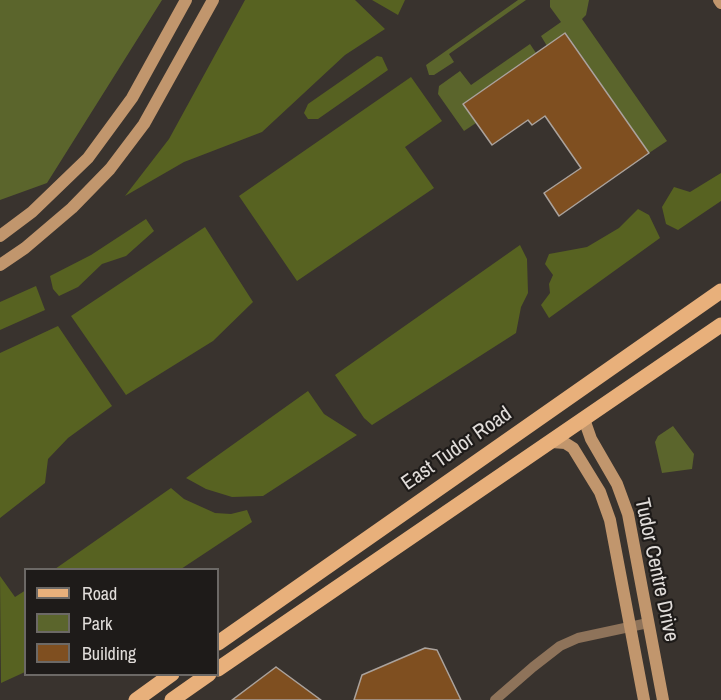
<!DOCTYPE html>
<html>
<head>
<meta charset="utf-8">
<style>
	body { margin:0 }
	#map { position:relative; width:721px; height:700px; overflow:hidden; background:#39332e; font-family:"Archivo Narrow",sans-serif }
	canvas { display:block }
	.legend { position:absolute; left:24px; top:568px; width:195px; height:108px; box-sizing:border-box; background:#1e1b19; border:2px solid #6c6966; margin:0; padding:8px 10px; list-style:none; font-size:18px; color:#e1ddda }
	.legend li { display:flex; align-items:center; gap:12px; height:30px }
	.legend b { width:30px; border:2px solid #6c6966 }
</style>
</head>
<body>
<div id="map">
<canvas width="721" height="700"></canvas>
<ul class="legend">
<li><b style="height:8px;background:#e8b07b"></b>Road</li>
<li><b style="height:16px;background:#5b652c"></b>Park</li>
<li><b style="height:16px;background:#7f4f20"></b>Building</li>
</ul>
</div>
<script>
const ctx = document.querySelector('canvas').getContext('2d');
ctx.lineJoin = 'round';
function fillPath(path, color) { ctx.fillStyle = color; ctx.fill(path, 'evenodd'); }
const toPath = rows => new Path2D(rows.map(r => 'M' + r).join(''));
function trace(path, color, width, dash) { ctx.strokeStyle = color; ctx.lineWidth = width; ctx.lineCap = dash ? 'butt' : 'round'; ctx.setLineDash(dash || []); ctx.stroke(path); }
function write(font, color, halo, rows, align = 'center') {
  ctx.font = font + ' "Archivo Narrow",sans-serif'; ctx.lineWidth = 4.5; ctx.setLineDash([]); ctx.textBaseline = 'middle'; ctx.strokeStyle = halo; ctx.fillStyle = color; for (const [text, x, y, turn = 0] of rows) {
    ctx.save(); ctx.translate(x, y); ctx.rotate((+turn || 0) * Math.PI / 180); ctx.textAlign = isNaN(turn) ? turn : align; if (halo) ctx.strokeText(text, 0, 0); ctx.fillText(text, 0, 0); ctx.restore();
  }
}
const green = toPath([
	[0,0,162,0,47,183,0,200],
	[518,0,526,0,449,54,454,62,434,75,429,75,426,65],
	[550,0,589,0,586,15,582,19,667,141,649,153,566,33,547,46,541,36,561,22,550,7],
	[530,44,536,53,463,104,476,123,464,131,438,94,439,86,460,71,471,85],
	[673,426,694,454,692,469,662,473,655,442,658,436]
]);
const forest = toPath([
	[245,0,355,0,385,29,345,55,262,132,184,162,125,196,169,139],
	[372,0,405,0,398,15],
	[377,56,382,57,388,70,318,119,308,119,304,113,308,104],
	[411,77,442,121,405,147,434,188,297,281,239,196],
	[721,173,721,201,678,230,666,224,662,207,674,187,690,192],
	[638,209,649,215,660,238,549,318,541,305,550,293,549,284,553,275,545,264,549,254,587,247,619,228],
	[146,219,154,231,126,256,102,264,78,287,59,296,53,289,50,276,91,255],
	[205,227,253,302,213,341,126,395,71,316],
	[520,245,527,259,528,293,521,307,516,333,372,425,364,418,335,375],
	[36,286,45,310,0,330,0,302],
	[58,326,112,406,68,438,48,459,45,483,0,518,0,353],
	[308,391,324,414,357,435,263,496,232,497,206,489,186,478],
	[171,488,184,499,215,513,231,514,247,510,252,522,181,569,55,569],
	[0,576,15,597,26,590,25,672,1,683]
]);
const building = toPath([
	[565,33,649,153,559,216,544,193,581,168,545,116,532,125,528,120,492,145,463,104,565,33],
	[425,648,437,650,461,700,354,700,362,675,425,648],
	[276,667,321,700,232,700,276,667]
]);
const street = toPath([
	[495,700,533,667,560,646,578,638,648,623]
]);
const secondary = toPath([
	[719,0,721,3],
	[0,236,32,212,88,158,132,98,186,0],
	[0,265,25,248,72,208,110,169,144,124,213,0],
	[584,419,591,439,617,484,628,514,663,700],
	[552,442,565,443,573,448,600,492,610,520,644,700]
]);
const primary = toPath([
	[218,643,721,291],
	[218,669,721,325],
	[136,700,172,674],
	[172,700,209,674]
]);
const streetNames = [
	["East Tudor Road",457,449,-35],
	["Tudor Centre Drive",656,570,78]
];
fillPath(green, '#5b652c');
fillPath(forest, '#576221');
fillPath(building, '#7f4f20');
trace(building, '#aba39d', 1.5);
trace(street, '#8e735a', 10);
trace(secondary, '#c1966d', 12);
trace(primary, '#e8b07b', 15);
write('21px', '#e1ddda', '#1e1b19', streetNames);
</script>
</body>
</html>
